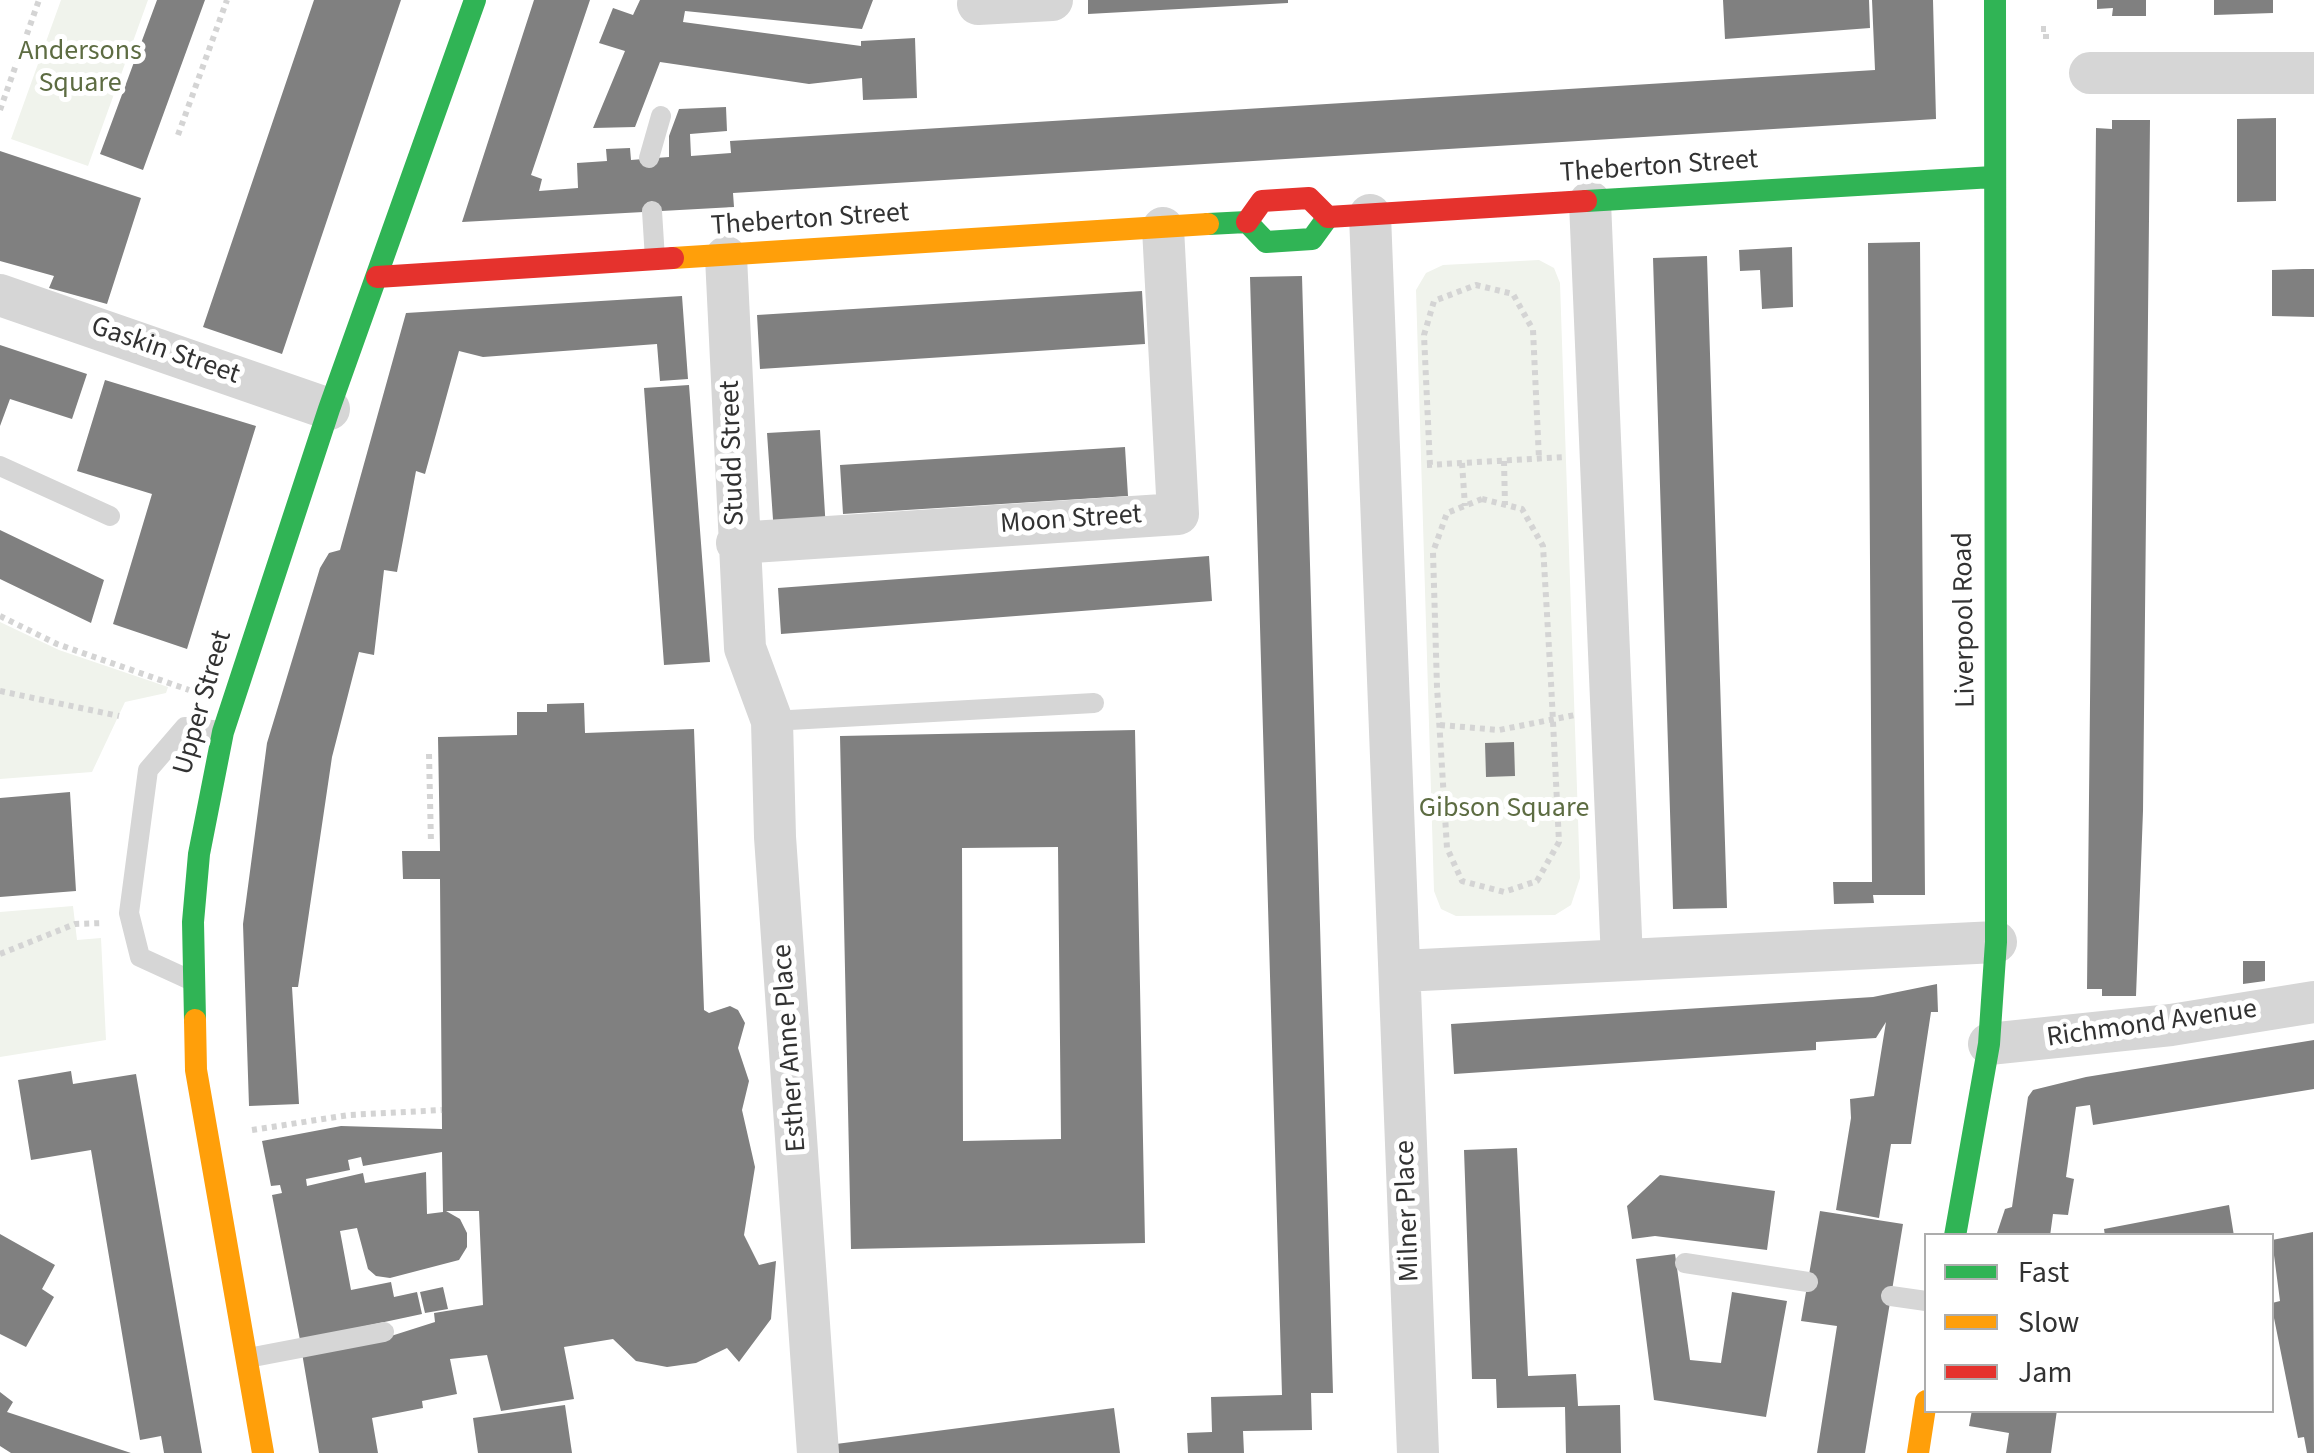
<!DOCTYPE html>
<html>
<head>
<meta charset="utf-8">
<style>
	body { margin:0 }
	#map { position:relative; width:2314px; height:1453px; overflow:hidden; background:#fff; font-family:"Source Sans 3",sans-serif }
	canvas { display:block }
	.legend { position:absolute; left:1924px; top:1233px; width:350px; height:180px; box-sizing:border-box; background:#fff; border:2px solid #adadad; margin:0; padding:12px 18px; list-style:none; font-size:30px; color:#323232 }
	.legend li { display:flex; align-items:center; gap:20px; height:50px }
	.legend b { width:50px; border:2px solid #adadad }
</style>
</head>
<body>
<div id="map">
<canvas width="2314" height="1453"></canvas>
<ul class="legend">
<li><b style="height:12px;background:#30b455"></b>Fast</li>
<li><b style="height:12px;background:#ff9f0a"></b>Slow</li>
<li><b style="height:12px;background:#e5322d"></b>Jam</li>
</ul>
</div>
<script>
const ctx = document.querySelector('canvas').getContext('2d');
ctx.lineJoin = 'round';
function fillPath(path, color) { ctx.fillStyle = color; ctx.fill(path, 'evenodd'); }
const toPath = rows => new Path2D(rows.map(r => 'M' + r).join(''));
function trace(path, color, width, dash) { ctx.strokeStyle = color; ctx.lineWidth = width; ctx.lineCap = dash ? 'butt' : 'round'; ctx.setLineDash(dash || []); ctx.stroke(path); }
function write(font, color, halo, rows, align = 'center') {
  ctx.font = font + ' "Source Sans 3",sans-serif'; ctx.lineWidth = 10; ctx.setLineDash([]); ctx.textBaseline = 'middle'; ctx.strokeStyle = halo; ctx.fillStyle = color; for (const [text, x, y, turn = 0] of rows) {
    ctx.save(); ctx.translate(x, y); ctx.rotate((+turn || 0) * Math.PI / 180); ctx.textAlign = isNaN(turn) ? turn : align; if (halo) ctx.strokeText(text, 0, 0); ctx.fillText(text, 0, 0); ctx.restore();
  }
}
const green = toPath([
	[61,0,148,0,88,166,11,139],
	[1539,260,1554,268,1560,283,1580,878,1571,905,1555,915,1456,916,1441,909,1434,891,1416,290,1426,273,1443,265],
	[0,622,59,650,168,687,166,693,125,702,92,772,0,779],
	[73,906,77,940,101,938,106,1040,0,1057,0,912]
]);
const building = toPath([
	[157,0,205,0,143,170,100,154],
	[314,0,401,0,282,354,203,327],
	[534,0,590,0,531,175,542,179,539,191,578,188,577,163,607,161,606,149,630,148,631,160,669,157,669,136,679,109,726,107,727,131,690,134,691,156,731,153,730,141,1875,70,1872,0,1933,0,1936,119,733,193,734,207,462,222],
	[640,0,873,0,862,29,685,11,683,22,861,46,861,41,915,38,917,98,863,100,862,78,809,84,660,62,635,127,593,128,625,51,599,43,613,8,633,15],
	[1088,0,1288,0,1288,3,1088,14],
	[1723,0,1869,0,1870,28,1725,39],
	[2097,0,2146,0,2146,16,2112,16,2113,8,2097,9],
	[2214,0,2273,0,2273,13,2214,15],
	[2276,118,2276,201,2237,202,2237,119],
	[2112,120,2150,120,2143,811,2136,996,2102,996,2102,989,2087,989,2096,128,2112,129],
	[0,151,141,198,107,304,49,288,54,276,0,261],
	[1920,242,1925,895,1873,895,1874,903,1834,904,1833,882,1872,882,1868,243],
	[1792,247,1793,307,1762,309,1760,270,1740,271,1739,250],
	[1707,256,1727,908,1673,909,1653,258],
	[2303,269,2314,269,2314,317,2272,316,2272,270],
	[1302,276,1333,1393,1311,1393,1312,1430,1243,1431,1244,1453,1188,1453,1187,1433,1212,1432,1211,1397,1282,1395,1250,277],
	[1142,291,1145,344,760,369,757,315],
	[682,296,688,379,660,381,657,344,483,357,459,351,425,474,416,471,397,572,384,570,374,655,359,652,332,757,298,987,292,987,299,1104,249,1106,243,924,267,743,320,568,329,553,340,550,406,313],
	[0,345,87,374,72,419,10,399,0,426],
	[105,380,256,426,187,649,113,624,152,494,77,471],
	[689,385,710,662,664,665,644,388],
	[820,430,826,531,774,534,767,433],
	[1125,447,1128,496,843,514,840,465],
	[0,530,104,580,91,623,0,579],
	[1209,556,1212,601,781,634,778,588],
	[584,703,585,733,694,729,704,1010,709,1013,730,1006,738,1010,745,1023,738,1048,749,1081,742,1110,755,1167,744,1235,759,1265,776,1261,771,1319,739,1362,727,1348,696,1363,667,1367,636,1361,613,1339,564,1347,574,1399,501,1411,487,1355,450,1359,457,1394,422,1401,423,1408,372,1418,378,1453,319,1453,302,1353,391,1336,435,1322,434,1313,483,1305,479,1211,446,1211,460,1219,467,1233,467,1247,459,1260,390,1278,376,1276,368,1269,357,1228,340,1231,351,1290,391,1282,394,1297,417,1292,422,1314,300,1340,272,1195,282,1193,280,1185,271,1186,262,1141,341,1126,442,1129,440,879,403,879,402,851,440,851,438,737,517,735,517,712,547,712,547,704],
	[442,1152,443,1212,427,1214,426,1172,365,1183,363,1173,307,1186,306,1179,350,1170,348,1160,361,1157,363,1166],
	[1135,730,1145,1243,851,1249,840,736],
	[1058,847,1061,1139,963,1141,962,848],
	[1514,742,1515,776,1486,777,1485,743],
	[70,792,76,891,0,897,0,798],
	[2243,961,2265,961,2265,981,2243,984],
	[1937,984,1938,1012,1931,1012,1911,1144,1891,1144,1879,1218,1836,1210,1851,1118,1850,1099,1874,1096,1886,1022,1876,1038,1816,1042,1816,1050,1454,1074,1451,1024,1873,997],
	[2314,1040,2314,1089,2093,1125,2090,1105,2076,1107,2066,1177,2074,1179,2068,1215,2053,1214,2050,1236,1996,1236,2005,1209,2012,1207,2028,1097,2033,1090,2086,1077],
	[71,1071,73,1084,136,1074,202,1453,164,1453,161,1436,140,1440,91,1150,31,1160,18,1080],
	[1517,1148,1528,1376,1576,1374,1578,1406,1620,1405,1621,1453,1566,1453,1565,1407,1497,1408,1496,1379,1472,1379,1464,1150],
	[1660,1175,1775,1191,1767,1250,1655,1236,1632,1239,1627,1206],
	[2229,1205,2234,1236,2105,1236,2104,1229],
	[1820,1211,1903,1224,1865,1453,1817,1453,1837,1326,1801,1321],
	[2313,1232,2314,1453,2307,1453,2304,1437,2298,1438,2272,1308,2272,1303,2280,1301,2272,1240],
	[0,1234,55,1265,42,1289,54,1297,26,1347,0,1334],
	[1675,1254,1690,1360,1721,1363,1732,1292,1787,1301,1766,1417,1654,1400,1636,1259],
	[443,1287,448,1309,425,1313,420,1292],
	[0,1392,13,1402,7,1412,131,1453,11,1453,0,1446],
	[565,1405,572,1453,478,1453,473,1418],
	[1114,1408,1120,1453,837,1453,836,1444],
	[1972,1410,2057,1410,2051,1453,2006,1453,2009,1433,1969,1426]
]);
const path = toPath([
	[2041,29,2046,29,2046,44],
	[0,110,39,0],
	[178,135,227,0],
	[1504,461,1505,505],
	[1462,463,1465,506],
	[1427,465,1565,457],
	[1430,465,1424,335,1434,301,1476,285,1513,294,1533,330,1539,459],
	[1482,499,1522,509,1543,546,1551,682,1559,842,1537,881,1504,892,1462,881,1447,848,1437,687,1433,552,1447,513,1482,499],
	[0,616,57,644,189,690],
	[0,691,119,716],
	[1440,725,1499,730,1575,715],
	[429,754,431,844],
	[0,954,75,924,103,923],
	[252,1130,349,1115,442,1110]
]);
const lane = toPath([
	[649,158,661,116],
	[652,211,655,259],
	[0,466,110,516],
	[772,721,1094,703],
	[188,979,140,957,129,913,148,770,185,727,221,731],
	[1685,1263,1808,1282],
	[1891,1296,1926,1301],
	[248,1358,384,1332]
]);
const street = toPath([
	[978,4,1052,0],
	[2090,73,2314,73],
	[1590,202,1622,960],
	[1370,215,1418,1453],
	[726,257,745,648,772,721,775,837,818,1453],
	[0,295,329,409],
	[737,543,1178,514,1163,228],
	[1401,971,1996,942],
	[1989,1044,2171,1025,2314,1002]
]);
const fast = toPath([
	[1586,201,1993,177],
	[1208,224,1247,222,1266,242,1312,239,1328,217],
	[195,1020,193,922,199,854,223,732,329,409,475,0],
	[1955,1236,1989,1044,1996,942,1995,0]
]);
const slow = toPath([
	[673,258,1208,224],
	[195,1020,196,1070,263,1453],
	[1918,1453,1926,1401]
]);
const jam = toPath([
	[1247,222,1262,201,1309,198,1328,217,1586,201],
	[377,277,673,258]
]);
const parkNames = [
	["Andersons",80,53],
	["Square",80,85],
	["Gibson Square",1504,810]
];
const streetNames = [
	["Theberton Street",1659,168,-4],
	["Theberton Street",810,221,-4],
	["Gaskin Street",165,352,19],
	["Studd Street",734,453,-92],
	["Moon Street",1071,521,-4],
	["Liverpool Road",1966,620,-91],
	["Upper Street",204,703,-74],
	["Richmond Avenue",2152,1025,-8],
	["Esther Anne Place",791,1048,-94],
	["Milner Place",1409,1211,-92]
];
fillPath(green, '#f0f3ec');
fillPath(building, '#808080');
trace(path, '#d4d4d4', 6, [5, 5]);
trace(lane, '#d6d6d6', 20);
trace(street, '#d6d6d6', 42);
trace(fast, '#30b455', 22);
trace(slow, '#ff9f0a', 22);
trace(jam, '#e5322d', 22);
write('28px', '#5d6c42', '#fff', parkNames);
write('28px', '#323232', '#fff', streetNames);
</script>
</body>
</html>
